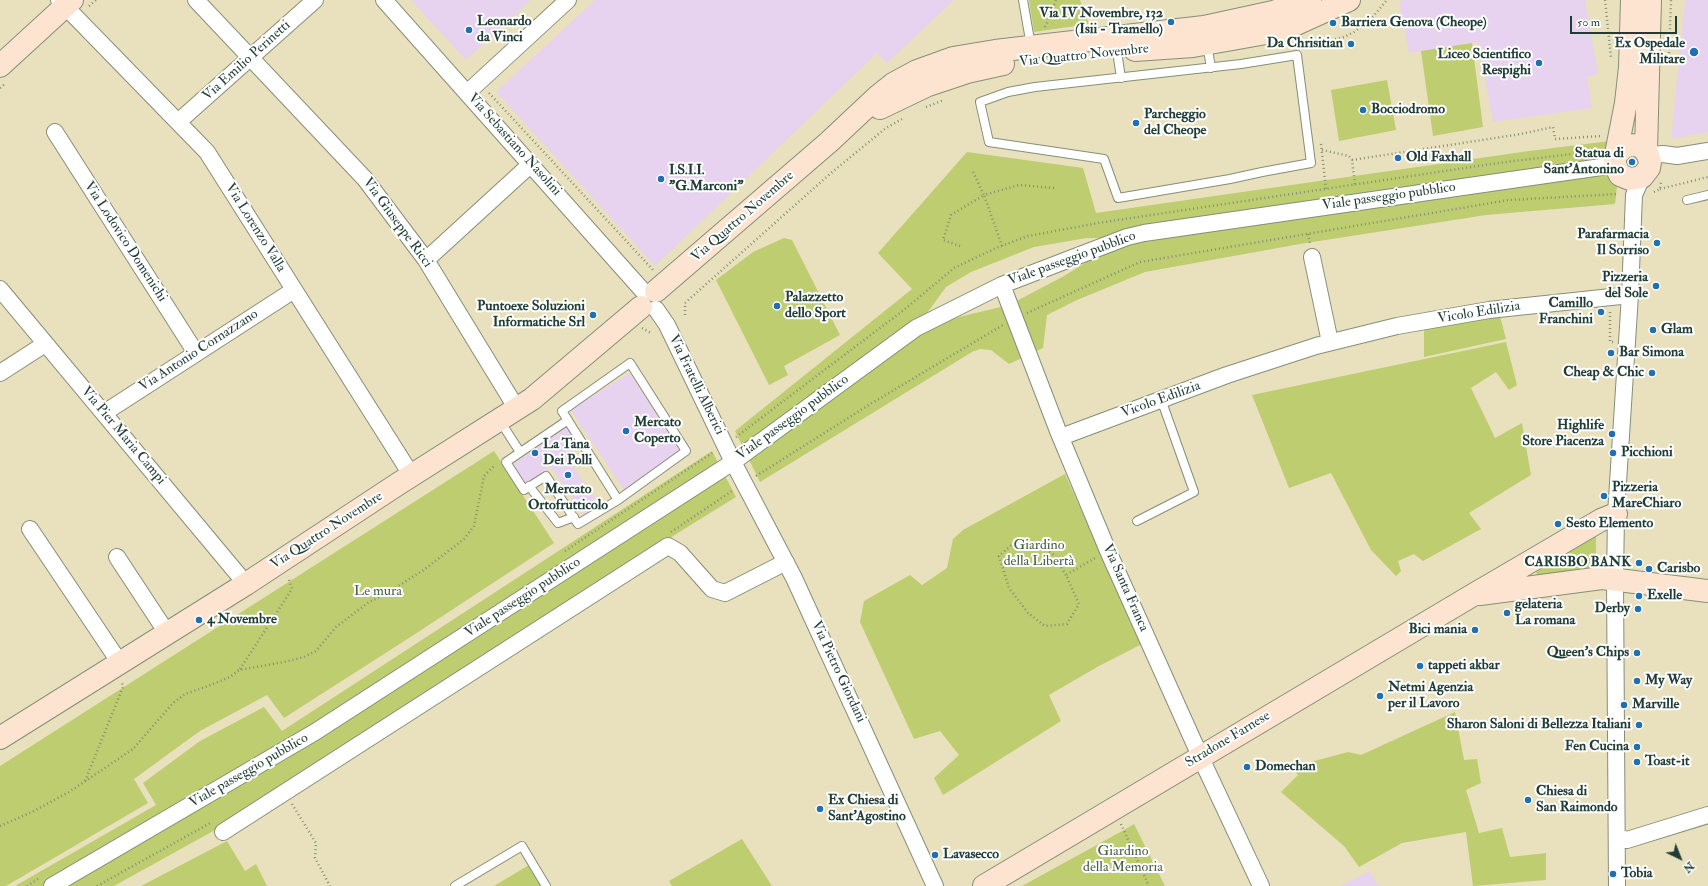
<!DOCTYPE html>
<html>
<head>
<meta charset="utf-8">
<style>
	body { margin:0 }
	#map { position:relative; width:1708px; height:886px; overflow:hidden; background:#e9e1bd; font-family:"IM FELL Double Pica",serif }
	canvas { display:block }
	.north { position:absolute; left:1660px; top:838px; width:40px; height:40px; -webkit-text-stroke:3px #fff; paint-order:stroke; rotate:137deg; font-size:11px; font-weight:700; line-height:16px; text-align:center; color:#1f3d34 }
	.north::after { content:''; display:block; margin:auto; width:14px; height:18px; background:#1f3d34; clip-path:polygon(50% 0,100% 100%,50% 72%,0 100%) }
	.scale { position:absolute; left:1570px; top:16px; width:107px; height:18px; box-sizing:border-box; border:2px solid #1f3d34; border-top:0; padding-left:5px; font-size:12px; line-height:14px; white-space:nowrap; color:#1f3d34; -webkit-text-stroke:3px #fff; paint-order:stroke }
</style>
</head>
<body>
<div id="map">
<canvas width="1708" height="886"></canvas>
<div class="north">N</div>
<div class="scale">50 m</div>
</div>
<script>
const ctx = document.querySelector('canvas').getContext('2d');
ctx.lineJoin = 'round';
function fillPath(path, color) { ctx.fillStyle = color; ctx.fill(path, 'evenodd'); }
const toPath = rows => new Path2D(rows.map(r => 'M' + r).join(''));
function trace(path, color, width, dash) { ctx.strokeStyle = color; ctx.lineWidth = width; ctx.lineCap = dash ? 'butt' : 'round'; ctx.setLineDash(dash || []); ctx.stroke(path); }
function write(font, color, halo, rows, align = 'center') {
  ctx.font = font + ' "IM FELL Double Pica",serif'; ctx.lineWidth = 4; ctx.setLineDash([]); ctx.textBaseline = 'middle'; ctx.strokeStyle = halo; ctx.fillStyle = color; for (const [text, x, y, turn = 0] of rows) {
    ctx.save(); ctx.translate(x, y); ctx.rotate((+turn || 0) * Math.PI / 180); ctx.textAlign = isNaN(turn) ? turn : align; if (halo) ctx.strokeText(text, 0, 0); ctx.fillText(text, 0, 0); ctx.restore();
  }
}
const built = toPath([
	[411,0,531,0,466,60],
	[595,0,954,0,887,63,877,53,655,266,496,92],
	[1404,0,1585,0,1598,74,1587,77,1592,108,1493,122,1478,42,1409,53,1399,2],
	[1685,0,1708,0,1708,132,1671,139],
	[630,373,681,453,624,490,570,409],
	[567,427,580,446,566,456,600,506,584,516,551,467,525,484,512,465],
	[1370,871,1374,880,1380,886,1340,886]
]);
const green = toPath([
	[1029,0,1080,0,1089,24,1034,32],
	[1472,43,1483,127,1433,136,1421,51],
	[1387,80,1396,130,1339,141,1331,90],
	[1610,141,1606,170,1608,176,1617,186,1615,204,1486,215,1300,244,1145,272,1077,300,1047,315,1043,348,1009,364,991,350,980,349,972,352,760,482,735,431,912,289,878,253,967,152,1083,168,1096,213,1529,151],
	[1087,238,1126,238,1064,276,1009,305,917,327,946,287,971,272,1034,247],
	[784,238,792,240,840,335,784,366,788,375,769,385,716,280,753,252],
	[1499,312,1506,339,1424,357,1424,329],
	[1506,342,1517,385,1509,390,1496,372,1471,388,1495,438,1522,423,1531,475,1469,513,1481,529,1423,561,1414,554,1398,561,1401,571,1396,576,1371,550,1331,473,1289,488,1252,395],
	[494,451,554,543,409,638,284,718,267,695,200,731,134,779,148,803,6,886,0,886,0,766],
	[712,451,736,497,681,531,469,668,289,789,114,886,15,886,156,805,143,783,200,741,264,707,282,731],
	[1065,474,1142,644,1099,666,1049,695,1061,721,943,795,934,778,959,755,940,731,914,739,860,622,864,601,910,575,922,585,947,568,953,539,963,530],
	[1596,535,1596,567,1537,576,1536,571],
	[1455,712,1464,760,1477,759,1481,783,1466,790,1479,833,1502,828,1510,857,1546,853,1546,880,1473,886,1466,832,1402,843,1359,867,1344,846,1281,792,1298,775,1292,767,1348,752,1361,755],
	[1134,824,1165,886,1022,886,1124,830],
	[742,839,772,886,672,886,669,881],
	[227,841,245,871,256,864,267,886,141,886],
	[529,865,541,886,494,886]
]);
const path = toPath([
	[1605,0,1611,58],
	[89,6,96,0],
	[1045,27,1056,0],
	[1304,47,1344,37,1354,32,1371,19,1387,0],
	[1666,59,1669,58,1671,0],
	[0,88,6,83],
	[489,93,654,271],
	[926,107,944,100],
	[1321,144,1326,189],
	[1322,150,1349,156,1352,160,1355,185],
	[1352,160,1521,134,1553,127,1555,139,1601,136],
	[973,172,984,195,1019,185,1054,188],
	[1660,189,1708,177],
	[1654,192,1660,189,1661,181],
	[1308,234,1310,244],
	[960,246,943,240,951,215,984,195,1002,246],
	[1610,312,1610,342,1613,342],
	[1027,313,1140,262,1509,200,1617,194],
	[685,315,685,303,831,173,886,128,902,119],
	[642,328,651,333],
	[736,437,905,309,954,268,996,248,1028,236,1098,223,1498,163,1588,152],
	[756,476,872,403,1003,325],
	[671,532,732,491],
	[565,551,712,453],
	[1066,575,1054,555,1035,542,1016,541,999,556,1009,588,1028,613,1045,626,1067,624,1079,604,1066,575,1095,558],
	[240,669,292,589,288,577],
	[85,781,123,687,122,682],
	[292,804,316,843,315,858,330,886],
	[1121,824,1149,886],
	[0,826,32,812,69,792,133,749,173,703,185,694,208,686,230,677,239,670,284,662,304,657,316,651,336,627,369,602,386,594,425,569,464,539,474,526,484,476,495,465],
	[27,886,38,879],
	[97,886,212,822]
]);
const lane = toPath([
	[1023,0,1031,46],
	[1207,44,1211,68],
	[1117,51,1121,78],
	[1297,55,1311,163,1262,172,1230,179,1118,198,1104,159,989,142,980,102,1008,92,1035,87,1241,64,1297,55],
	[1687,200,1708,195],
	[568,420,506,462,524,490,546,476,578,524,618,500,562,411,630,363,686,451,618,500],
	[500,421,520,452],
	[529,486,558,523,574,517],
	[1137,521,1194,492,1161,399],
	[455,886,522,846,546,886]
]);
const street = toPath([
	[59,0,207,152,412,476],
	[196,0,365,179,426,260,517,409],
	[384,0,643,291],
	[467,93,568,0],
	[178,122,315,0],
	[55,132,196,353],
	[1648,155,1663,154,1677,156,1708,151],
	[1312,257,1330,342],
	[426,260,531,164],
	[1002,285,1058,431,1108,551,1200,756,1261,886],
	[0,289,246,584],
	[656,309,667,325,733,462,794,578,935,886],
	[0,373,45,344],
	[104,413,294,290],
	[1061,437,1227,375,1316,346,1397,326,1489,310,1630,295],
	[30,529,120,663],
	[117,557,167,633],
	[223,832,668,546,680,553,712,589,725,593,786,562],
	[1617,837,1627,840,1708,815],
	[52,886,315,732,733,462,916,328,1002,285,1127,237,1144,233,1615,165],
	[1617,886,1615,580,1616,514,1630,295,1634,195,1642,177]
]);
const secondary = toPath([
	[1135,50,1193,46,1283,30,1349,0],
	[0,66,72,0],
	[880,108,928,85,967,72,1003,64],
	[1646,151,1650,0],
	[1617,154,1625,146,1637,145,1642,147,1648,155,1650,162,1649,168,1642,177,1630,179,1620,175,1615,165,1615,159,1626,103,1630,67,1632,0],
	[656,291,829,142,878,96,893,84,917,71,953,58,995,51,1204,27,1273,12,1310,0],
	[1480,594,1602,578,1708,591],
	[0,738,246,584,398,484,532,399,641,307],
	[984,886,1473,595,1601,520,1616,514]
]);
const markers = [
	[1171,22,4,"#1f6fb2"],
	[1333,23,4,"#1f6fb2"],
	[469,30,4,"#1f6fb2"],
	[1351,44,4,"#1f6fb2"],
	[1694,52,5,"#1f6fb2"],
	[1539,63,4,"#1f6fb2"],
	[1363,110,4,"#1f6fb2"],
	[1136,123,4,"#1f6fb2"],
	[1398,158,4,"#1f6fb2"],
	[1632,162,4,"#1f6fb2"],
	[661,179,4,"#1f6fb2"],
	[1657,243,4,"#1f6fb2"],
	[1656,286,4,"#1f6fb2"],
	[777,306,4,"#1f6fb2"],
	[1601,312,4,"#1f6fb2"],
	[593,315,4,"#1f6fb2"],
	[1653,330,4,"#1f6fb2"],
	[1611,353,4,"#1f6fb2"],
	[1652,373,4,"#1f6fb2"],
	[626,431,4,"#1f6fb2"],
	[1612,434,4,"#1f6fb2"],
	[535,453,4,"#1f6fb2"],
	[1613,453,4,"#1f6fb2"],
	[568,475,4,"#1f6fb2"],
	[1604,496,4,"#1f6fb2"],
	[1558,524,4,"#1f6fb2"],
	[1639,563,4,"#1f6fb2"],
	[1649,569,4,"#1f6fb2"],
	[1639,596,4,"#1f6fb2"],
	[1638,609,4,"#1f6fb2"],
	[1507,613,4,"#1f6fb2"],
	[199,620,4,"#1f6fb2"],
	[1475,630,4,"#1f6fb2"],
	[1637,653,4,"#1f6fb2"],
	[1420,666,4,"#1f6fb2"],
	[1637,681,4,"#1f6fb2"],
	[1380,696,4,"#1f6fb2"],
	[1624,705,4,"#1f6fb2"],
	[1639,725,4,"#1f6fb2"],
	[1637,747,4,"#1f6fb2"],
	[1637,762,4,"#1f6fb2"],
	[1247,767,4,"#1f6fb2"],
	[1528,800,4,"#1f6fb2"],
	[820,809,4,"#1f6fb2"],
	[935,855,4,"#1f6fb2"],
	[1613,874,4,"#1f6fb2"]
];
const poiNames = [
	["Via IV Novembre, 132",1163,14,"right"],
	["(Isii - Tramello)",1163,30,"right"],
	["Leonardo",477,22],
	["da Vinci",477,38],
	["Barriera Genova (Cheope)",1341,23],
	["Da Chrisitian",1343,44,"right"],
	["Ex Ospedale",1685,44,"right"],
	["Militare",1685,60,"right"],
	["Liceo Scientifico",1531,55,"right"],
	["Respighi",1531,71,"right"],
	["Bocciodromo",1371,110],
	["Parcheggio",1144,115],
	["del Cheope",1144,131],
	["Statua di",1624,154,"right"],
	["Sant'Antonino",1624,170,"right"],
	["Old Faxhall",1406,158],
	["I.S.I.I.",669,171],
	["\"G.Marconi\"",669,187],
	["Parafarmacia",1649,235,"right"],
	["Il Sorriso",1649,251,"right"],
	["Pizzeria",1648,278,"right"],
	["del Sole",1648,294,"right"],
	["Palazzetto",785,298],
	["dello Sport",785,314],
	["Camillo",1593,304,"right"],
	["Franchini",1593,320,"right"],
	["Puntoexe Soluzioni",585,307,"right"],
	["Informatiche Srl",585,323,"right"],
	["Glam",1661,330],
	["Bar Simona",1619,353],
	["Cheap & Chic",1644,373,"right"],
	["Mercato",634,423],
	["Coperto",634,439],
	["Highlife",1604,426,"right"],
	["Store Piacenza",1604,442,"right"],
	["La Tana",543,445],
	["Dei Polli",543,461],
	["Picchioni",1621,453],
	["Pizzeria",1612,488],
	["MareChiaro",1612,504],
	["Mercato",568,490,"center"],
	["Ortofrutticolo",568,506,"center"],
	["Sesto Elemento",1566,524],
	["CARISBO BANK",1631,563,"right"],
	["Carisbo",1657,569],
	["Exelle",1647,596],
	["gelateria",1515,605],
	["La romana",1515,621],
	["Derby",1630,609,"right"],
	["4 Novembre",207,620],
	["Bici mania",1467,630,"right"],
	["Queen's Chips",1629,653,"right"],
	["tappeti akbar",1428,666],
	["My Way",1645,681],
	["Netmi Agenzia",1388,688],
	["per il Lavoro",1388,704],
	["Marville",1632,705],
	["Sharon Saloni di Bellezza Italiani",1631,725,"right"],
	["Fen Cucina",1629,747,"right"],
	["Toast-it",1645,762],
	["Domechan",1255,767],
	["Chiesa di",1536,792],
	["San Raimondo",1536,808],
	["Ex Chiesa di",828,801],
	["Sant'Agostino",828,817],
	["Lavasecco",943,855],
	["Tobia",1621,874]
];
const streetNames = [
	["Via Quattro Novembre",1084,56,-6],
	["Via Emilio Perinetti",247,61,-42],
	["Via Sebastiano Nasolini",514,145,48],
	["Viale passeggio pubblico",1389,197,-8],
	["Via Quattro Novembre",743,217,-41],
	["Via Giuseppe Ricci",397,223,54],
	["Via Lorenzo Valla",255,228,58],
	["Via Lodovico Domenichi",125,242,57],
	["Viale passeggio pubblico",1072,259,-20],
	["Vicolo Edilizia",1479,313,-9],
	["Via Antonio Cornazzano",199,351,-33],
	["Via Fratelli Alberici",696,385,64],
	["Vicolo Edilizia",1161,400,-20],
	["Viale passeggio pubblico",793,418,-36],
	["Via Pier Maria Campi",123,436,50],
	["Via Quattro Novembre",327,531,-33],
	["Via Santa Franca",1125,588,66],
	["Viale passeggio pubblico",523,598,-33],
	["Via Pietro Giordani",838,672,65],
	["Stradone Farnese",1228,740,-31],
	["Viale passeggio pubblico",249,771,-30]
];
const parkNames = [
	["Giardino",1039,546],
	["della Libertà",1039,562],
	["Le mura",378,592],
	["Giardino",1123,852],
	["della Memoria",1123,868]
];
fillPath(built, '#e7d2ef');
fillPath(green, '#bdcd6f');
trace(lane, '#848f78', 10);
trace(street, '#848f78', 18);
trace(secondary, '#848f78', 24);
trace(path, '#848f78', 2.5, [1, 3]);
trace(lane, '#fff', 8);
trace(street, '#fff', 16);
trace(secondary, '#fde4d1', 22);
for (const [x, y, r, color] of markers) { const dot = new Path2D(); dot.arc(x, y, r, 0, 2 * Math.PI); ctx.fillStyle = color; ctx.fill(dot); trace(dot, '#fff', 1.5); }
write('bold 14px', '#1f3d34', '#fff', poiNames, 'left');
write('14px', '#1f3d34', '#fff', streetNames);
write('14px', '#466143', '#fff', parkNames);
</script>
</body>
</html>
